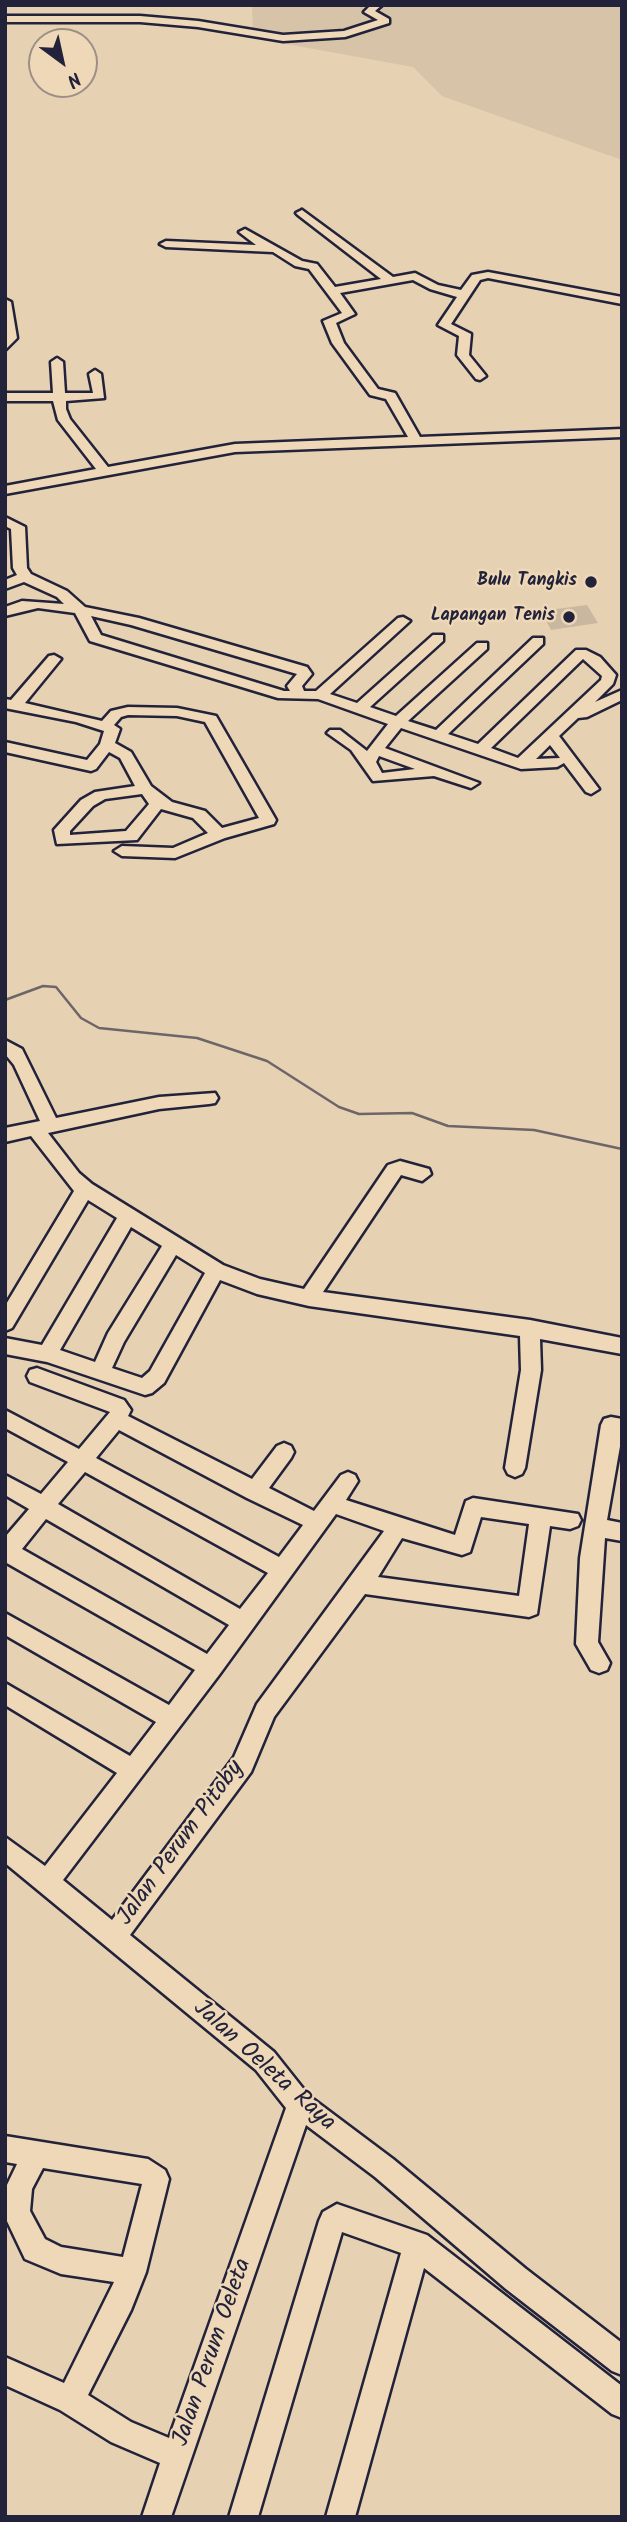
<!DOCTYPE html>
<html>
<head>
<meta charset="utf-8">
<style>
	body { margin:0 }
	#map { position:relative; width:627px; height:2522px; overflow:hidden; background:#e6d1b2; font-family:Kalam,sans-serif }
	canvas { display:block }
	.frame { position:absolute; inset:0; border:7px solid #22223b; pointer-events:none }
	.north { position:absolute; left:28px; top:28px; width:70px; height:70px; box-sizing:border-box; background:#eed8b7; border:2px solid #9c8f85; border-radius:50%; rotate:147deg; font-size:19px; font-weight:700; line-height:28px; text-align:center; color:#22223b }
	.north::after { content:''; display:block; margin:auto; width:24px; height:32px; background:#22223b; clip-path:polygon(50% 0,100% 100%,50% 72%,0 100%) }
</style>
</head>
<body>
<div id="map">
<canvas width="627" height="2522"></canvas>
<div class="frame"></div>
<div class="north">N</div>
</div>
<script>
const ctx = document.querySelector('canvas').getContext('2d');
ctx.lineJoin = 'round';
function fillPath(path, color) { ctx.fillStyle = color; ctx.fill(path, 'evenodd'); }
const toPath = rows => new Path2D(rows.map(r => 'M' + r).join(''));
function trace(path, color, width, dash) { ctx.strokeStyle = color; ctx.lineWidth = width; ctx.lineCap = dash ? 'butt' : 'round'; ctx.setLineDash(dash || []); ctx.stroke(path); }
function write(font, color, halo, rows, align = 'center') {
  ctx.font = font + ' Kalam,sans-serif'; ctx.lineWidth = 5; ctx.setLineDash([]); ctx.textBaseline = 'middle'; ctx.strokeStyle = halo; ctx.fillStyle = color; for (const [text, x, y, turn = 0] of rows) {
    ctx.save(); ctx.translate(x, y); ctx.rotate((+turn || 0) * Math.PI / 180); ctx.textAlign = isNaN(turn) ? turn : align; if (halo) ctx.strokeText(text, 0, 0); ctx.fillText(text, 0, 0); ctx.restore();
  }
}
const built = toPath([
	[622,5,622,160,442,96,413,67,253,38,252,6]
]);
const green = toPath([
	[587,605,598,623,551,630,541,611]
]);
const stream = toPath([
	[5,1000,43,986,56,987,81,1018,99,1028,197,1038,267,1061,339,1107,359,1114,412,1113,448,1126,534,1130,622,1149]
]);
const minor = toPath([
	[371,5,382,5,375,11,389,19,389,23,345,37,283,41,198,27,140,22,5,22,5,16,140,16,198,21,283,35,344,31,378,20,364,12,371,5],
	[302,210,393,277,415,273,438,285,461,290,472,275,488,272,622,297,622,304,488,278,480,280,451,324,471,334,469,355,486,376,480,380,476,379,457,355,459,336,438,325,457,297,430,289,413,280,340,293,355,314,336,323,344,343,378,389,395,393,420,437,622,429,622,437,235,452,5,494,5,486,96,469,58,420,53,401,5,401,5,393,53,393,51,362,57,358,63,362,65,393,93,393,89,374,95,370,101,374,104,398,66,401,66,409,70,419,108,467,235,444,408,437,386,399,370,395,332,343,323,321,342,313,309,269,295,266,273,252,166,247,160,244,166,241,256,245,239,232,245,229,302,261,317,264,335,287,381,279,298,215,296,213,302,210],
	[5,299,11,302,17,338,5,350,5,299],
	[5,517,25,527,27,568,31,574,67,591,85,607,139,618,307,667,312,674,302,686,304,691,316,691,398,618,403,617,410,621,330,694,357,703,433,635,443,635,443,641,370,707,396,716,477,643,487,643,487,649,408,721,436,730,533,638,543,638,543,644,448,734,478,744,576,650,586,650,600,657,616,675,613,684,595,702,622,690,622,700,587,717,578,718,559,736,599,789,591,794,586,792,564,763,557,767,521,769,401,728,385,748,479,783,471,788,434,776,373,781,351,750,327,733,330,730,340,730,367,751,388,724,318,699,278,698,90,641,75,613,38,608,5,616,5,607,22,601,64,604,57,597,24,582,5,589,5,580,17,575,13,568,11,529,5,526,5,517],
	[91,616,131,625,297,674,287,686,290,691,284,691,101,635,91,616],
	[583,659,602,676,601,680,518,758,491,748,583,659],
	[550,745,560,758,536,759,550,745],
	[379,756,415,769,382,773,376,762,379,756],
	[54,655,61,659,25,703,102,721,111,711,128,707,177,708,216,716,276,820,274,824,225,838,175,858,122,856,114,851,122,846,173,848,208,833,193,818,161,809,137,840,57,844,54,830,81,800,95,792,135,786,120,758,109,752,96,769,91,771,5,752,5,742,87,760,100,744,104,731,76,722,5,708,5,699,11,700,49,656,54,655],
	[128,715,177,716,205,722,259,818,222,828,205,811,172,802,151,786,131,752,115,743,120,729,114,725,121,717,128,715],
	[142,794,149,804,126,831,70,835,70,831,93,806,105,799,142,794],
	[5,1040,22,1049,56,1118,159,1097,215,1093,218,1098,215,1103,209,1104,159,1109,48,1133,79,1173,92,1184,223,1265,260,1279,304,1289,388,1165,400,1161,429,1169,431,1174,422,1181,401,1175,323,1292,530,1320,622,1338,622,1354,540,1339,541,1370,525,1468,522,1474,515,1477,508,1474,505,1468,521,1370,520,1336,309,1306,257,1294,220,1280,164,1383,152,1393,145,1395,47,1362,5,1354,5,1338,42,1345,117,1218,88,1200,12,1328,5,1331,5,1306,74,1191,31,1136,5,1142,5,1128,40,1121,14,1065,5,1054,5,1040],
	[131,1227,162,1246,108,1333,95,1362,60,1350,131,1227],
	[176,1255,205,1273,150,1371,142,1378,112,1368,124,1342,176,1255],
	[37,1368,124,1400,131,1410,128,1416,252,1479,277,1446,284,1443,291,1446,294,1452,291,1458,269,1488,314,1511,341,1475,348,1472,355,1475,358,1481,346,1500,455,1535,466,1501,473,1498,578,1514,581,1520,578,1526,570,1529,550,1526,537,1614,529,1617,365,1594,274,1717,251,1772,130,1935,274,2052,309,2096,393,2159,526,2269,622,2343,622,2375,612,2371,506,2289,375,2177,306,2125,171,2517,142,2517,160,2463,111,2442,60,2410,5,2385,5,2357,64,2383,114,2282,61,2274,25,2259,5,2217,6,2187,17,2164,5,2162,5,2136,148,2159,165,2170,169,2179,146,2272,131,2310,88,2395,131,2422,169,2438,286,2108,256,2070,5,1863,5,1837,45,1866,117,1773,5,1705,5,1683,130,1756,156,1722,5,1635,5,1613,169,1705,195,1670,5,1562,5,1537,29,1509,5,1495,5,1475,41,1494,68,1462,5,1428,5,1410,79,1449,110,1412,30,1382,27,1376,30,1370,37,1368],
	[119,1430,247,1498,303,1525,279,1557,96,1458,119,1430],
	[85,1472,268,1573,240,1609,58,1504,85,1472],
	[336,1514,384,1531,257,1704,234,1757,112,1920,63,1880,219,1675,336,1514],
	[481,1517,529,1524,519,1596,378,1577,402,1538,462,1555,470,1552,481,1517],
	[46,1519,229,1625,207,1654,22,1549,46,1519],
	[43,2168,142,2184,123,2257,61,2247,45,2239,30,2211,32,2189,43,2168],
	[611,1417,622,1419,622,1435,607,1520,622,1523,622,1541,605,1538,598,1642,610,1663,607,1670,599,1673,591,1670,576,1644,580,1558,601,1425,604,1419,611,1417],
	[337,2204,427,2235,622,2386,622,2418,612,2414,424,2268,355,2517,326,2517,401,2253,342,2232,258,2517,229,2517,319,2221,323,2212,337,2204]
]);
const markers = [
	[591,582,7,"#22223b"],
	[569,617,7,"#22223b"]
];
const farPoinames = [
	["Bulu Tangkis",577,582],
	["Lapangan Tenis",555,617]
];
const nearStreetnames = [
	["Jalan Perum Pitoby",182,1844,-54],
	["Jalan Oeleta Raya",263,2067,42],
	["Jalan Perum Oeleta",214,2353,-71]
];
fillPath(built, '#d6c3a8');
fillPath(green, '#c9b7a0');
trace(stream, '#6e6569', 2.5);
trace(minor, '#22223b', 5);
fillPath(minor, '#eed8b7');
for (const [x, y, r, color] of markers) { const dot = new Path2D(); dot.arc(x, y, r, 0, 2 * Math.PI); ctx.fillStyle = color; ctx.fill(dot); trace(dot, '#eed8b7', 2.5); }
write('bold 18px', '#22223b', '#eed8b7', farPoinames, 'right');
write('24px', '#22223b', '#eed8b7', nearStreetnames);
</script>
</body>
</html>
